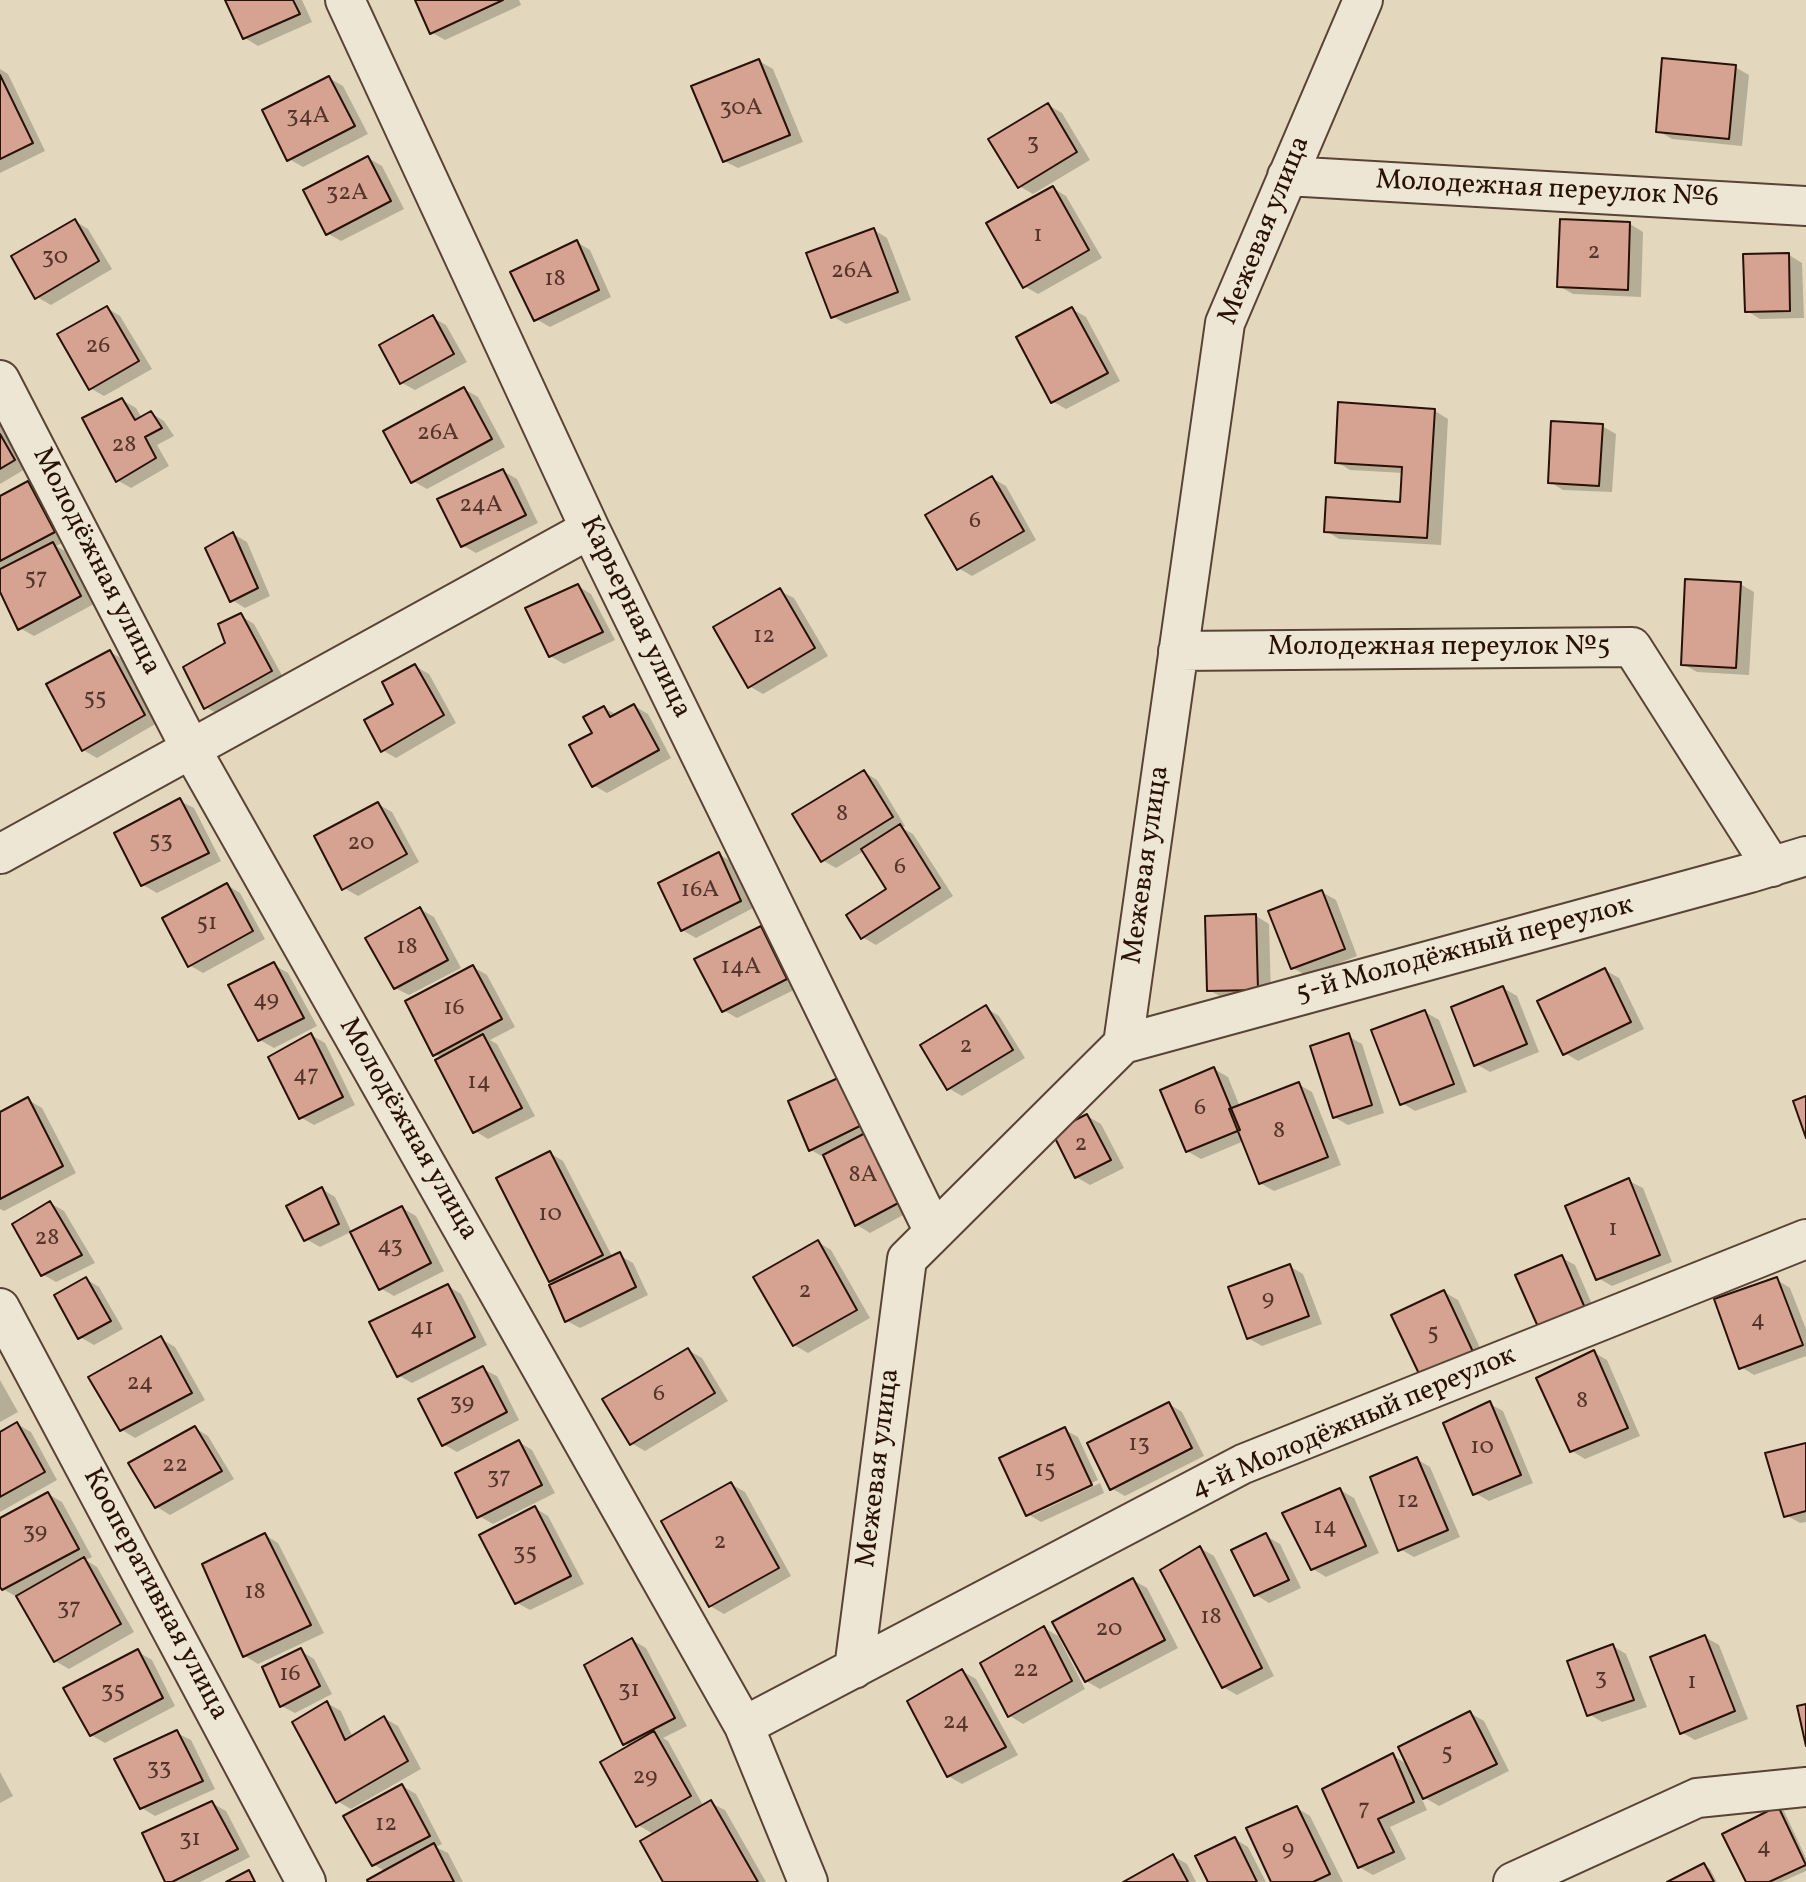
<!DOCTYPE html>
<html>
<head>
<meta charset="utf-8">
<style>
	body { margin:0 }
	canvas { display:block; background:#e3d8bd }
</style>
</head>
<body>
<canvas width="1806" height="1882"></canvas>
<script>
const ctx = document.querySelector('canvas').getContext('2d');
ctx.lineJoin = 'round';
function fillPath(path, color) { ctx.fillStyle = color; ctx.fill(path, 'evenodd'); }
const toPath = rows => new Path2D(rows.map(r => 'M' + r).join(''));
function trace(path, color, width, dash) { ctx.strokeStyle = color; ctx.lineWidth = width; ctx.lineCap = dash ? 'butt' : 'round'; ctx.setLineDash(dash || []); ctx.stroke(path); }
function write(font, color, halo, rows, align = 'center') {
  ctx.font = font + ' Vollkorn,serif'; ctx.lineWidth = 7; ctx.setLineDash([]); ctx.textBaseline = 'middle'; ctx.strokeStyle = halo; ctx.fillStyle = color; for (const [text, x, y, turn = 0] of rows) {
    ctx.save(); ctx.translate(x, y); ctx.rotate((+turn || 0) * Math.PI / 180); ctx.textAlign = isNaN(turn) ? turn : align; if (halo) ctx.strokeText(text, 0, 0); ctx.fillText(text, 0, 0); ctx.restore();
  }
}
const shadow = toPath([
	[228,0,302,0,312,22,258,46,245,38],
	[417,0,519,0,521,5,445,40,431,32],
	[759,61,773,69,803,142,738,168,724,161],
	[1735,67,1749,75,1742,146,1672,139,1658,131],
	[0,69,8,74,45,151,0,173],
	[329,78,343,86,368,134,303,167,289,159],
	[1048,105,1062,113,1090,160,1033,194,1019,186],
	[368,158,382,166,404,209,341,241,327,233],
	[1053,188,1066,196,1102,258,1038,294,1024,286],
	[75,221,88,229,112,269,51,305,37,297],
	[1630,224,1643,232,1641,297,1573,294,1559,286],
	[874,230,887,238,911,300,846,324,832,316],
	[577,242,590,250,611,297,550,327,536,319],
	[1789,255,1802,263,1804,318,1760,319,1747,311],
	[107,308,120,316,152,369,104,396,90,388],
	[1072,309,1086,317,1120,381,1066,409,1052,401],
	[433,318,446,325,467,362,415,390,402,383],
	[464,389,478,397,505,447,427,489,413,481],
	[122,400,136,408,142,418,151,413,164,421,174,436,157,445,169,466,131,488,117,480],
	[1435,411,1448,419,1441,545,1339,539,1326,531,1402,504,1404,473,1350,470,1337,462],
	[0,420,27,468,0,484],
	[1602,426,1616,434,1612,492,1563,490,1550,482],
	[503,471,517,479,538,523,476,553,462,545],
	[992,478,1006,486,1036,540,972,576,958,568],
	[28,483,42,491,68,540,56,546,67,552,94,604,34,636,20,628,0,587,0,498],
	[233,534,247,542,270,596,245,608,232,600],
	[1740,584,1754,592,1749,675,1697,672,1683,664],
	[578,586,591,594,615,640,564,664,550,656],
	[780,591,794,598,828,656,763,694,749,686],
	[241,616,254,624,284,679,219,715,206,707,228,644],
	[110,652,124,660,157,723,97,758,83,750],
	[415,666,429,674,456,723,396,758,382,750,396,705],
	[634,706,648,714,671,758,607,793,593,785,595,734,604,708,617,715],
	[864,772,877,780,905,826,902,828,913,834,953,896,876,945,862,937,889,890,864,851,836,868,822,860],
	[180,801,194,808,221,861,157,893,143,885],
	[378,804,392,812,419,862,358,896,344,888],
	[719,854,732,862,753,908,696,938,682,930],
	[227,885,240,893,265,939,203,973,189,965],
	[1322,892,1336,900,1357,956,1307,976,1293,968],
	[420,909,434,917,461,968,409,995,395,988],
	[1256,916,1269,924,1271,997,1223,998,1209,990],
	[760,928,774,936,800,987,737,1018,723,1010],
	[274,965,288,973,317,1026,274,1048,260,1040],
	[473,967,487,975,515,1027,490,1040,497,1044,535,1116,488,1139,475,1131,442,1058,435,1054],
	[1605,970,1619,978,1644,1029,1578,1061,1565,1053],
	[1503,988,1517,996,1539,1052,1490,1072,1476,1064],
	[986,1008,999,1016,1025,1058,962,1096,948,1088],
	[1425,1012,1439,1020,1467,1092,1415,1111,1402,1103],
	[311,1035,325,1043,355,1105,314,1125,300,1117],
	[1348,1036,1362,1044,1384,1113,1348,1125,1334,1117],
	[1214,1069,1228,1077,1240,1107,1298,1084,1312,1092,1341,1165,1274,1191,1260,1183,1244,1141,1201,1159,1187,1151],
	[838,1080,916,1208,870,1233,857,1225,825,1158,811,1150],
	[28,1100,42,1108,76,1173,4,1211,0,1209,0,1115],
	[1087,1116,1101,1124,1124,1168,1090,1185,1076,1177],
	[550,1153,563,1161,613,1258,619,1255,633,1263,648,1295,580,1328,567,1321,556,1284,551,1281],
	[1629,1181,1643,1188,1672,1262,1612,1286,1598,1278],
	[322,1189,335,1197,352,1233,402,1208,416,1216,444,1271,394,1296,380,1288,351,1232,320,1247,306,1239],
	[50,1203,64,1211,95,1263,56,1282,42,1274],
	[818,1242,831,1250,870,1318,808,1353,794,1345],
	[1562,1258,1575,1265,1597,1316,1554,1336],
	[1289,1266,1303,1274,1322,1324,1262,1346,1248,1338],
	[86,1279,99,1287,123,1329,94,1345,80,1337],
	[1777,1280,1790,1288,1806,1329,1806,1356,1754,1375,1741,1367],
	[448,1286,461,1294,487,1345,412,1383,398,1375],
	[1444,1292,1458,1300,1487,1363,1437,1387],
	[161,1339,175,1347,205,1400,135,1438,122,1430],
	[688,1350,702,1358,728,1401,645,1451,631,1443],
	[1593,1352,1607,1360,1640,1436,1585,1459,1572,1451],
	[483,1369,497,1376,519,1420,457,1452,443,1444],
	[0,1380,18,1412,0,1422],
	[1169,1404,1182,1412,1204,1456,1125,1496,1111,1488],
	[1490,1404,1503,1411,1533,1483,1489,1501,1475,1493],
	[17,1424,31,1432,57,1480,0,1512,0,1434],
	[195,1428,208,1436,234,1479,170,1515,157,1507],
	[1065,1430,1078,1437,1098,1480,1033,1510,1033,1515,1100,1483,1104,1493,1041,1522,1028,1514],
	[519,1442,532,1450,555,1493,493,1524,479,1516],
	[1806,1445,1806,1522,1800,1523,1786,1515],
	[1417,1459,1430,1467,1460,1537,1414,1557,1400,1549],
	[731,1484,745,1492,791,1576,724,1614,710,1606],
	[1340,1490,1354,1498,1379,1553,1326,1577,1313,1569],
	[48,1494,62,1502,92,1557,86,1560,97,1567,134,1632,69,1669,55,1661,17,1597,3,1589,0,1582,0,1520],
	[535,1508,548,1516,584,1584,530,1610,517,1603],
	[265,1535,278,1543,324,1633,258,1664,245,1656],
	[1266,1536,1280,1544,1301,1588,1269,1603,1256,1595],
	[1200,1548,1214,1556,1274,1676,1237,1695,1223,1687],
	[1133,1580,1147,1588,1178,1648,1100,1689,1086,1681],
	[1044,1628,1058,1636,1085,1689,1023,1724,1010,1716],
	[1705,1637,1719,1645,1748,1719,1695,1740,1681,1732],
	[632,1640,646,1648,687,1726,663,1738,668,1741,704,1807,711,1803,725,1810,766,1882,666,1882,655,1835,638,1825,631,1747,625,1743],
	[1613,1646,1626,1654,1647,1707,1602,1722,1589,1714],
	[301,1651,314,1659,332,1694,295,1713,281,1706],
	[138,1652,152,1660,175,1706,105,1743,91,1735],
	[962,1671,976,1679,1018,1755,962,1784,948,1776],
	[327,1703,341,1711,353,1738,384,1718,398,1726,421,1769,351,1809,337,1801],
	[1470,1713,1484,1721,1509,1771,1439,1806,1420,1795,1427,1810,1390,1827,1406,1859,1373,1875,1359,1867,1393,1756,1409,1765],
	[177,1733,191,1740,215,1789,155,1816,142,1808],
	[0,1772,13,1796,0,1803],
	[402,1786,416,1794,442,1844,436,1847,448,1853,463,1882,370,1882,386,1872,373,1864],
	[212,1803,226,1811,250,1857,200,1882,167,1882],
	[1297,1808,1310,1816,1343,1882,1274,1882],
	[1778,1808,1784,1811,1806,1858,1806,1871,1781,1882,1748,1882],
	[1235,1839,1248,1847,1266,1882,1211,1882],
	[1173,1856,1187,1864,1196,1882,1127,1882],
	[1704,1865,1710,1869,1717,1882,1671,1882]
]);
const building = toPath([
	[225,0,293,0,300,14,243,39,225,0],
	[415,0,503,0,430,34,415,0],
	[1662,58,1736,65,1729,139,1656,132,1662,58],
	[759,59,790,135,723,162,691,86,759,59],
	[0,75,33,143,0,159,0,75],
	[329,76,355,126,287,161,262,110,329,76],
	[1048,103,1077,152,1018,188,988,139,1048,103],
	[368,156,391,201,326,235,303,190,368,156],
	[1053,186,1089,250,1023,288,986,223,1053,186],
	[75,219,99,261,35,299,11,256,75,219],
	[1560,219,1630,222,1628,290,1557,287,1560,219],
	[874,228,898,292,831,318,806,253,874,228],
	[577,240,599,290,534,321,510,272,577,240],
	[1789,253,1790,311,1745,312,1743,254,1789,253],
	[107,306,139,361,89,390,57,334,107,306],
	[1072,307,1108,373,1051,403,1016,337,1072,307],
	[433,315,454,354,400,384,379,345,433,315],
	[464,387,492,439,411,483,383,431,464,387],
	[122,398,135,420,151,411,162,428,145,437,156,458,116,482,82,418,122,398],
	[1338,402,1435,409,1427,538,1324,532,1326,497,1400,502,1402,467,1335,463,1338,402],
	[1551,421,1603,424,1599,486,1548,483,1551,421],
	[0,434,15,460,0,469,0,434],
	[503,469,526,515,461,547,437,499,503,469],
	[992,476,1024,531,957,570,925,515,992,476],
	[28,481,55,532,0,561,0,496,28,481],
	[233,532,258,588,230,602,205,548,233,532],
	[53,542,81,596,18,630,0,592,0,569,53,542],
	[1685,579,1741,582,1736,668,1681,665,1685,579],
	[578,584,603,632,549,657,525,608,578,584],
	[780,588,815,648,748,688,713,627,780,588],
	[241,613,272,671,204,709,183,667,225,643,218,624,241,613],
	[110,650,145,715,82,751,46,684,110,650],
	[415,664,444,715,381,752,364,720,393,704,382,682,415,664],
	[634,704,659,750,592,787,569,745,592,733,583,717,604,706,610,717,634,704],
	[864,770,893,817,821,862,792,814,864,770],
	[180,798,209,853,141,886,114,833,180,798],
	[378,802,407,854,342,890,314,836,378,802],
	[900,824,940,888,861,939,846,915,886,889,861,849,900,824],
	[719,852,741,901,681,931,658,883,719,852],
	[227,883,253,931,188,967,162,918,227,883],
	[1322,890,1345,949,1291,969,1268,911,1322,890],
	[420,907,448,960,394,989,365,938,420,907],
	[1256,914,1258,990,1207,991,1205,916,1256,914],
	[761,926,787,979,722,1012,694,959,761,926],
	[274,962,304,1018,258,1041,228,985,274,962],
	[473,965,502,1019,433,1056,405,1001,473,965],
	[1605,968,1631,1022,1563,1055,1537,1001,1605,968],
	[1503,986,1527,1044,1474,1066,1451,1007,1503,986],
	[986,1005,1013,1050,947,1090,920,1045,986,1005],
	[1425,1010,1454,1084,1400,1105,1371,1030,1425,1010],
	[311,1033,343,1097,299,1119,268,1057,311,1033],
	[1349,1033,1372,1105,1333,1118,1310,1046,1349,1033],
	[483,1034,522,1108,473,1133,435,1060,483,1034],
	[1214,1067,1240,1130,1186,1152,1160,1090,1214,1067],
	[838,1078,862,1125,809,1151,788,1101,838,1078],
	[1299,1082,1328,1157,1259,1184,1229,1109,1299,1082],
	[1806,1096,1806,1138,1793,1101,1806,1096],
	[28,1097,63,1166,0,1199,0,1112,28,1097],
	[1087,1114,1111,1160,1075,1178,1052,1132,1087,1114],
	[871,1130,904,1200,855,1226,823,1155,871,1130],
	[550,1151,603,1255,549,1282,496,1178,550,1151],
	[1629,1178,1660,1255,1596,1280,1565,1206,1629,1178],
	[322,1187,339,1224,304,1241,286,1206,322,1187],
	[50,1201,82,1255,41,1276,12,1224,50,1201],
	[402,1206,431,1263,379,1290,350,1232,402,1206],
	[818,1240,857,1310,793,1346,753,1277,818,1240],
	[620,1252,636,1287,565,1322,549,1285,620,1252],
	[1562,1255,1585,1308,1539,1329,1515,1275,1562,1255],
	[1290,1264,1309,1316,1247,1339,1228,1287,1290,1264],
	[86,1277,111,1321,78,1339,54,1295,86,1277],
	[1777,1277,1803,1345,1739,1369,1714,1299,1777,1277],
	[448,1284,475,1337,397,1377,369,1322,448,1284],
	[1444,1290,1475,1356,1422,1380,1391,1315,1444,1290],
	[161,1336,192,1393,120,1431,88,1377,161,1336],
	[688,1348,715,1393,630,1445,602,1399,688,1348],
	[1594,1350,1628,1428,1570,1452,1536,1378,1594,1350],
	[483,1366,507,1412,442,1446,418,1399,483,1366],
	[1490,1401,1521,1475,1473,1495,1443,1423,1490,1401],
	[1169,1402,1192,1448,1110,1490,1087,1443,1169,1402],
	[17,1422,45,1472,0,1497,0,1432,17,1422],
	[195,1426,222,1471,155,1508,128,1463,195,1426],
	[1065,1427,1092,1485,1026,1516,999,1458,1065,1427],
	[519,1440,542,1485,477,1518,455,1473,519,1440],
	[1806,1443,1806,1511,1784,1517,1765,1453,1806,1443],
	[1417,1457,1448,1530,1398,1551,1370,1477,1417,1457],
	[731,1482,779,1568,709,1607,661,1521,731,1482],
	[1340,1488,1366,1546,1311,1570,1282,1513,1340,1488],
	[48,1492,79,1549,2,1590,0,1587,0,1518,48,1492],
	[535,1506,571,1576,515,1604,479,1535,535,1506],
	[265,1533,311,1625,243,1657,202,1564,265,1533],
	[1266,1533,1289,1580,1254,1596,1231,1550,1266,1533],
	[1200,1546,1262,1668,1222,1688,1160,1570,1200,1546],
	[84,1557,121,1624,54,1662,16,1596,84,1557],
	[1133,1578,1165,1640,1085,1682,1052,1622,1133,1578],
	[1044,1626,1072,1681,1008,1717,980,1663,1044,1626],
	[1705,1635,1735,1711,1680,1734,1650,1657,1705,1635],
	[632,1638,675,1718,623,1745,584,1665,632,1638],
	[1613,1644,1634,1700,1587,1716,1567,1661,1613,1644],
	[301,1648,320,1686,280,1707,262,1667,301,1648],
	[138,1649,163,1698,90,1736,63,1688,138,1649],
	[962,1669,1006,1747,947,1777,907,1701,962,1669],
	[327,1701,345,1740,384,1716,408,1761,336,1803,292,1722,327,1701],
	[1806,1704,1806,1746,1797,1706,1806,1704],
	[1470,1711,1497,1764,1423,1799,1398,1747,1470,1711],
	[177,1730,203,1781,140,1809,114,1759,177,1730],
	[654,1731,691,1796,636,1827,600,1762,654,1731],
	[1393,1753,1414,1802,1378,1819,1394,1852,1358,1868,1322,1789,1393,1753],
	[402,1784,430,1836,372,1866,343,1816,402,1784],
	[711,1800,758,1882,663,1882,640,1841,711,1800],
	[212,1801,238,1849,172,1882,165,1882,142,1833,212,1801],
	[1297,1806,1330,1874,1313,1882,1271,1882,1246,1828,1297,1806],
	[1778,1806,1806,1865,1769,1882,1746,1882,1722,1834,1778,1806],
	[1235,1837,1257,1882,1208,1882,1195,1856,1235,1837],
	[434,1843,454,1882,368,1882,367,1880,434,1843],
	[1173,1854,1188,1882,1123,1882,1173,1854],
	[1704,1863,1714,1882,1667,1882,1704,1863],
	[249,1870,255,1882,226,1882,249,1870]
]);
const street = toPath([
	[345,0,590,529,934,1232],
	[1287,176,1806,206],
	[0,380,191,749,744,1726,808,1882],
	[1178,651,1632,647,1772,867],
	[0,854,590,529],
	[1123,1044,1750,873,1806,856],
	[0,1308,306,1882],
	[854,1669,907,1259,1123,1044,1225,323,1363,0],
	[744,1726,1243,1464,1806,1239],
	[1513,1882,1697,1798,1806,1787]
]);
const numberNames = [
	["30А",741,110],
	["34А",308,118],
	["3",1033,145],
	["32А",347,195],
	["1",1038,237],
	["2",1594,254],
	["30",55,259],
	["26А",852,273],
	["18",555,281],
	["26",98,348],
	["26А",438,435],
	["28",124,447],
	["24А",481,507],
	["6",975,523],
	["57",36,580],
	["12",764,638],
	["55",95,700],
	["8",842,816],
	["53",161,843],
	["20",361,845],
	["6",900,869],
	["16А",700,892],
	["51",207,925],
	["18",407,949],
	["14А",741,969],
	["49",266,1002],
	["16",454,1010],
	["2",966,1048],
	["47",306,1077],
	["14",479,1084],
	["6",1200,1110],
	["8",1279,1133],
	["2",1081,1146],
	["8А",863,1177],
	["10",550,1216],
	["1",1613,1231],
	["28",47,1240],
	["43",390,1248],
	["2",805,1293],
	["9",1268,1301],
	["4",1758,1322],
	["41",422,1330],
	["5",1433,1335],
	["24",140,1385],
	["6",659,1396],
	["8",1582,1403],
	["39",462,1405],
	["13",1139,1446],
	["10",1482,1449],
	["22",175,1467],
	["15",1045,1472],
	["37",499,1479],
	["12",1408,1503],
	["14",1325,1529],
	["39",35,1534],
	["2",720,1544],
	["35",525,1555],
	["18",255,1594],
	["37",69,1610],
	["18",1211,1619],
	["20",1109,1631],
	["22",1026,1672],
	["16",290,1676],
	["3",1601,1680],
	["1",1692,1684],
	["31",629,1692],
	["35",113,1693],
	["24",956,1724],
	["5",1447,1755],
	["33",159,1770],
	["29",645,1779],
	["7",1364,1811],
	["12",386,1826],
	["31",190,1841],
	["4",1764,1849],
	["9",1288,1851]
];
const streetNames = [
	["Молодежная переулок №6",1547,191,3],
	["Межевая улица",1266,231,-68],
	["Молодёжная улица",95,562,63],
	["Карьерная улица",634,618,64],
	["Молодежная переулок №5",1439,649],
	["Межевая улица",1148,865,-82],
	["5-й Молодёжный переулок",1465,951,-15],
	["Молодёжная улица",407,1130,60],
	["4-й Молодёжный переулок",1354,1424,-23],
	["Межевая улица",880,1468,-83],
	["Кооперативная улица",154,1595,62]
];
fillPath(shadow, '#0003');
fillPath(building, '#d6a292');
trace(building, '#291106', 2);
trace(street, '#584334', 42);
trace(street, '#ede6d4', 38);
write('24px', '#543529', null, numberNames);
write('28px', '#291106', '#ede6d4', streetNames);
</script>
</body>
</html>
